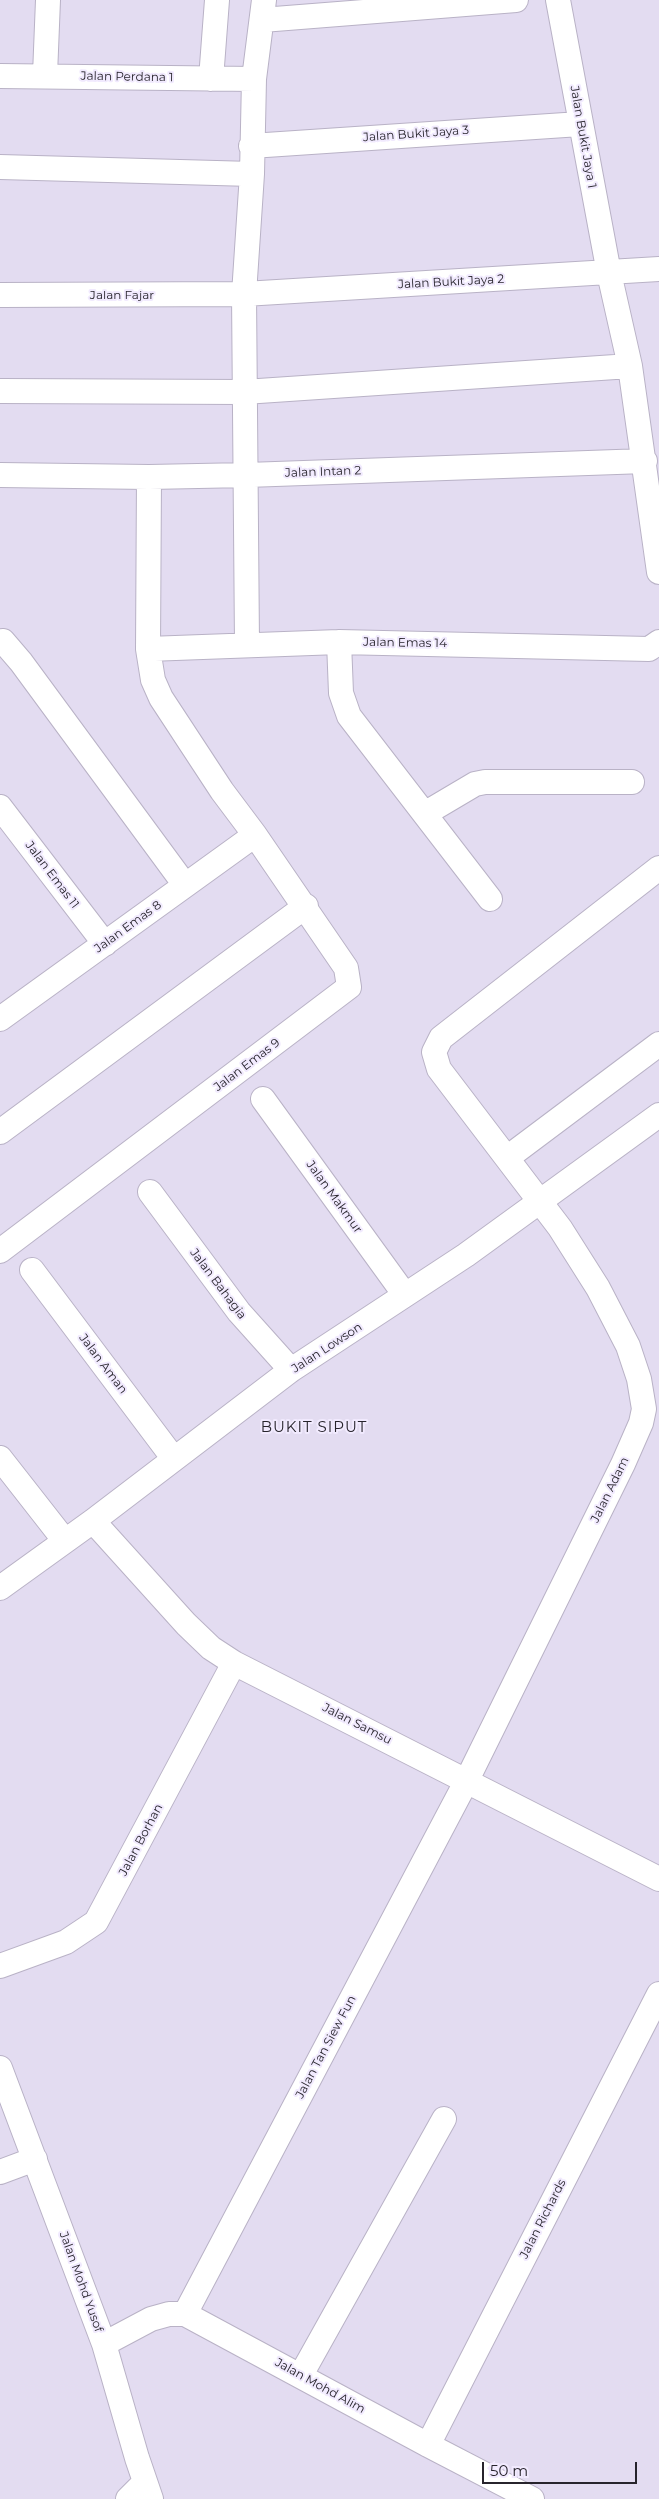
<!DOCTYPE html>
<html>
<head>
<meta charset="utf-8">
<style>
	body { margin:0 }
	#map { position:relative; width:659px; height:2499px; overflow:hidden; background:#e3dcf1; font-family:Montserrat,sans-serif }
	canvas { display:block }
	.scale { position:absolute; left:482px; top:2462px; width:155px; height:22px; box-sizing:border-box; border:2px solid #27242c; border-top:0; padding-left:6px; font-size:15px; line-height:18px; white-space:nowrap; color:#27242c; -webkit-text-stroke:4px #f1eafe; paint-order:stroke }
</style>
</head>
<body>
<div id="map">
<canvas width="659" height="2499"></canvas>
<div class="scale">50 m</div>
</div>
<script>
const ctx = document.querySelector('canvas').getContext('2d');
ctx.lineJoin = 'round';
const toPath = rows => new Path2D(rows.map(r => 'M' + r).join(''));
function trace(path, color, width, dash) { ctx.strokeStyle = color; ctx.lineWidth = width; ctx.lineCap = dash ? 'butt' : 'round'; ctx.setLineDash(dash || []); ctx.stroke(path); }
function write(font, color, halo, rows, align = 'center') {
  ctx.font = font + ' Montserrat,sans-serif'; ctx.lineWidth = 4; ctx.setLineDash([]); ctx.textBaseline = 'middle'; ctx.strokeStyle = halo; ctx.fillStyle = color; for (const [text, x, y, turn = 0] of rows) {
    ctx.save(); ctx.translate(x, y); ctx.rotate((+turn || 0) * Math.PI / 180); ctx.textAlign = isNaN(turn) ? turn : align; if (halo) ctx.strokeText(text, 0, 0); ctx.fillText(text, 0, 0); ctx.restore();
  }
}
const minor = toPath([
	[558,0,609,273,630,366,659,572],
	[262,20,516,0],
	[45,75,48,0],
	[0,76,254,79],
	[211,79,217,0],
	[251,146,580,124],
	[0,167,252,174],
	[0,295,244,294,659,269],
	[0,391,244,392,630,366],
	[0,475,149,477,247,475,645,461],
	[3,641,21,662,185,885],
	[339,642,341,693,349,716,490,899],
	[247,644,244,294,252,174,254,79,264,0],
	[148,649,339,642,649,649,659,642],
	[0,807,105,944],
	[426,813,475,784,485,782,632,782],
	[0,1019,255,835],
	[263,1099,405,1295],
	[0,1132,306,906],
	[507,1158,659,1044],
	[150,1192,239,1312,291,1370],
	[0,1251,349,987,346,968,255,835,222,791,161,698,153,680,148,649,149,477],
	[32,1270,174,1459],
	[0,1458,65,1541],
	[93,1521,186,1624,211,1648,234,1663,659,1879],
	[0,1588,93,1521,291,1370,466,1255,659,1115],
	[0,1966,66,1942,96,1922,234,1663],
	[0,2068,104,2344,137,2458,151,2499],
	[0,2172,35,2159],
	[185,2314,467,1780,623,1464,641,1423,644,1409,639,1379,628,1346,598,1288,560,1228,439,1069,434,1052,441,1038,659,868],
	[104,2344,151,2319,169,2314,185,2314,428,2445,532,2499],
	[301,2375,444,2119],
	[428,2445,659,1994],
	[128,2499,145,2482]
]);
const streetNames = [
	["Jalan Perdana 1",127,77,1],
	["Jalan Bukit Jaya 3",416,134,-4],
	["Jalan Bukit Jaya 1",583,137,80],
	["Jalan Bukit Jaya 2",451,282,-3],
	["Jalan Fajar",122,295],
	["Jalan Intan 2",323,472,-2],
	["Jalan Emas 14",405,643,1],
	["Jalan Emas 11",52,875,53],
	["Jalan Emas 8",128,927,-36],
	["Jalan Emas 9",247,1065,-37],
	["Jalan Makmur",334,1197,54],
	["Jalan Bahagia",218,1284,53],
	["Jalan Lowson",327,1348,-33],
	["Jalan Aman",103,1364,53],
	["Jalan Adam",610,1490,-64],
	["Jalan Samsu",357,1724,27],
	["Jalan Borhan",141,1840,-62],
	["Jalan Tan Siew Fun",326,2047,-62],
	["Jalan Richards",543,2219,-63],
	["Jalan Mohd Yusof",81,2282,70],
	["Jalan Mohd Alim",320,2386,29]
];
const quarterNames = [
	["BUKIT SIPUT",314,1428]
];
trace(minor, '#b9b2c6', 26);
trace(minor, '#fff', 24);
write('12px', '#27242c', '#f1eafe', streetNames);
ctx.letterSpacing = '1px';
write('15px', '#27242c', '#f1eafe', quarterNames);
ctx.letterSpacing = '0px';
</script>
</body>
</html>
